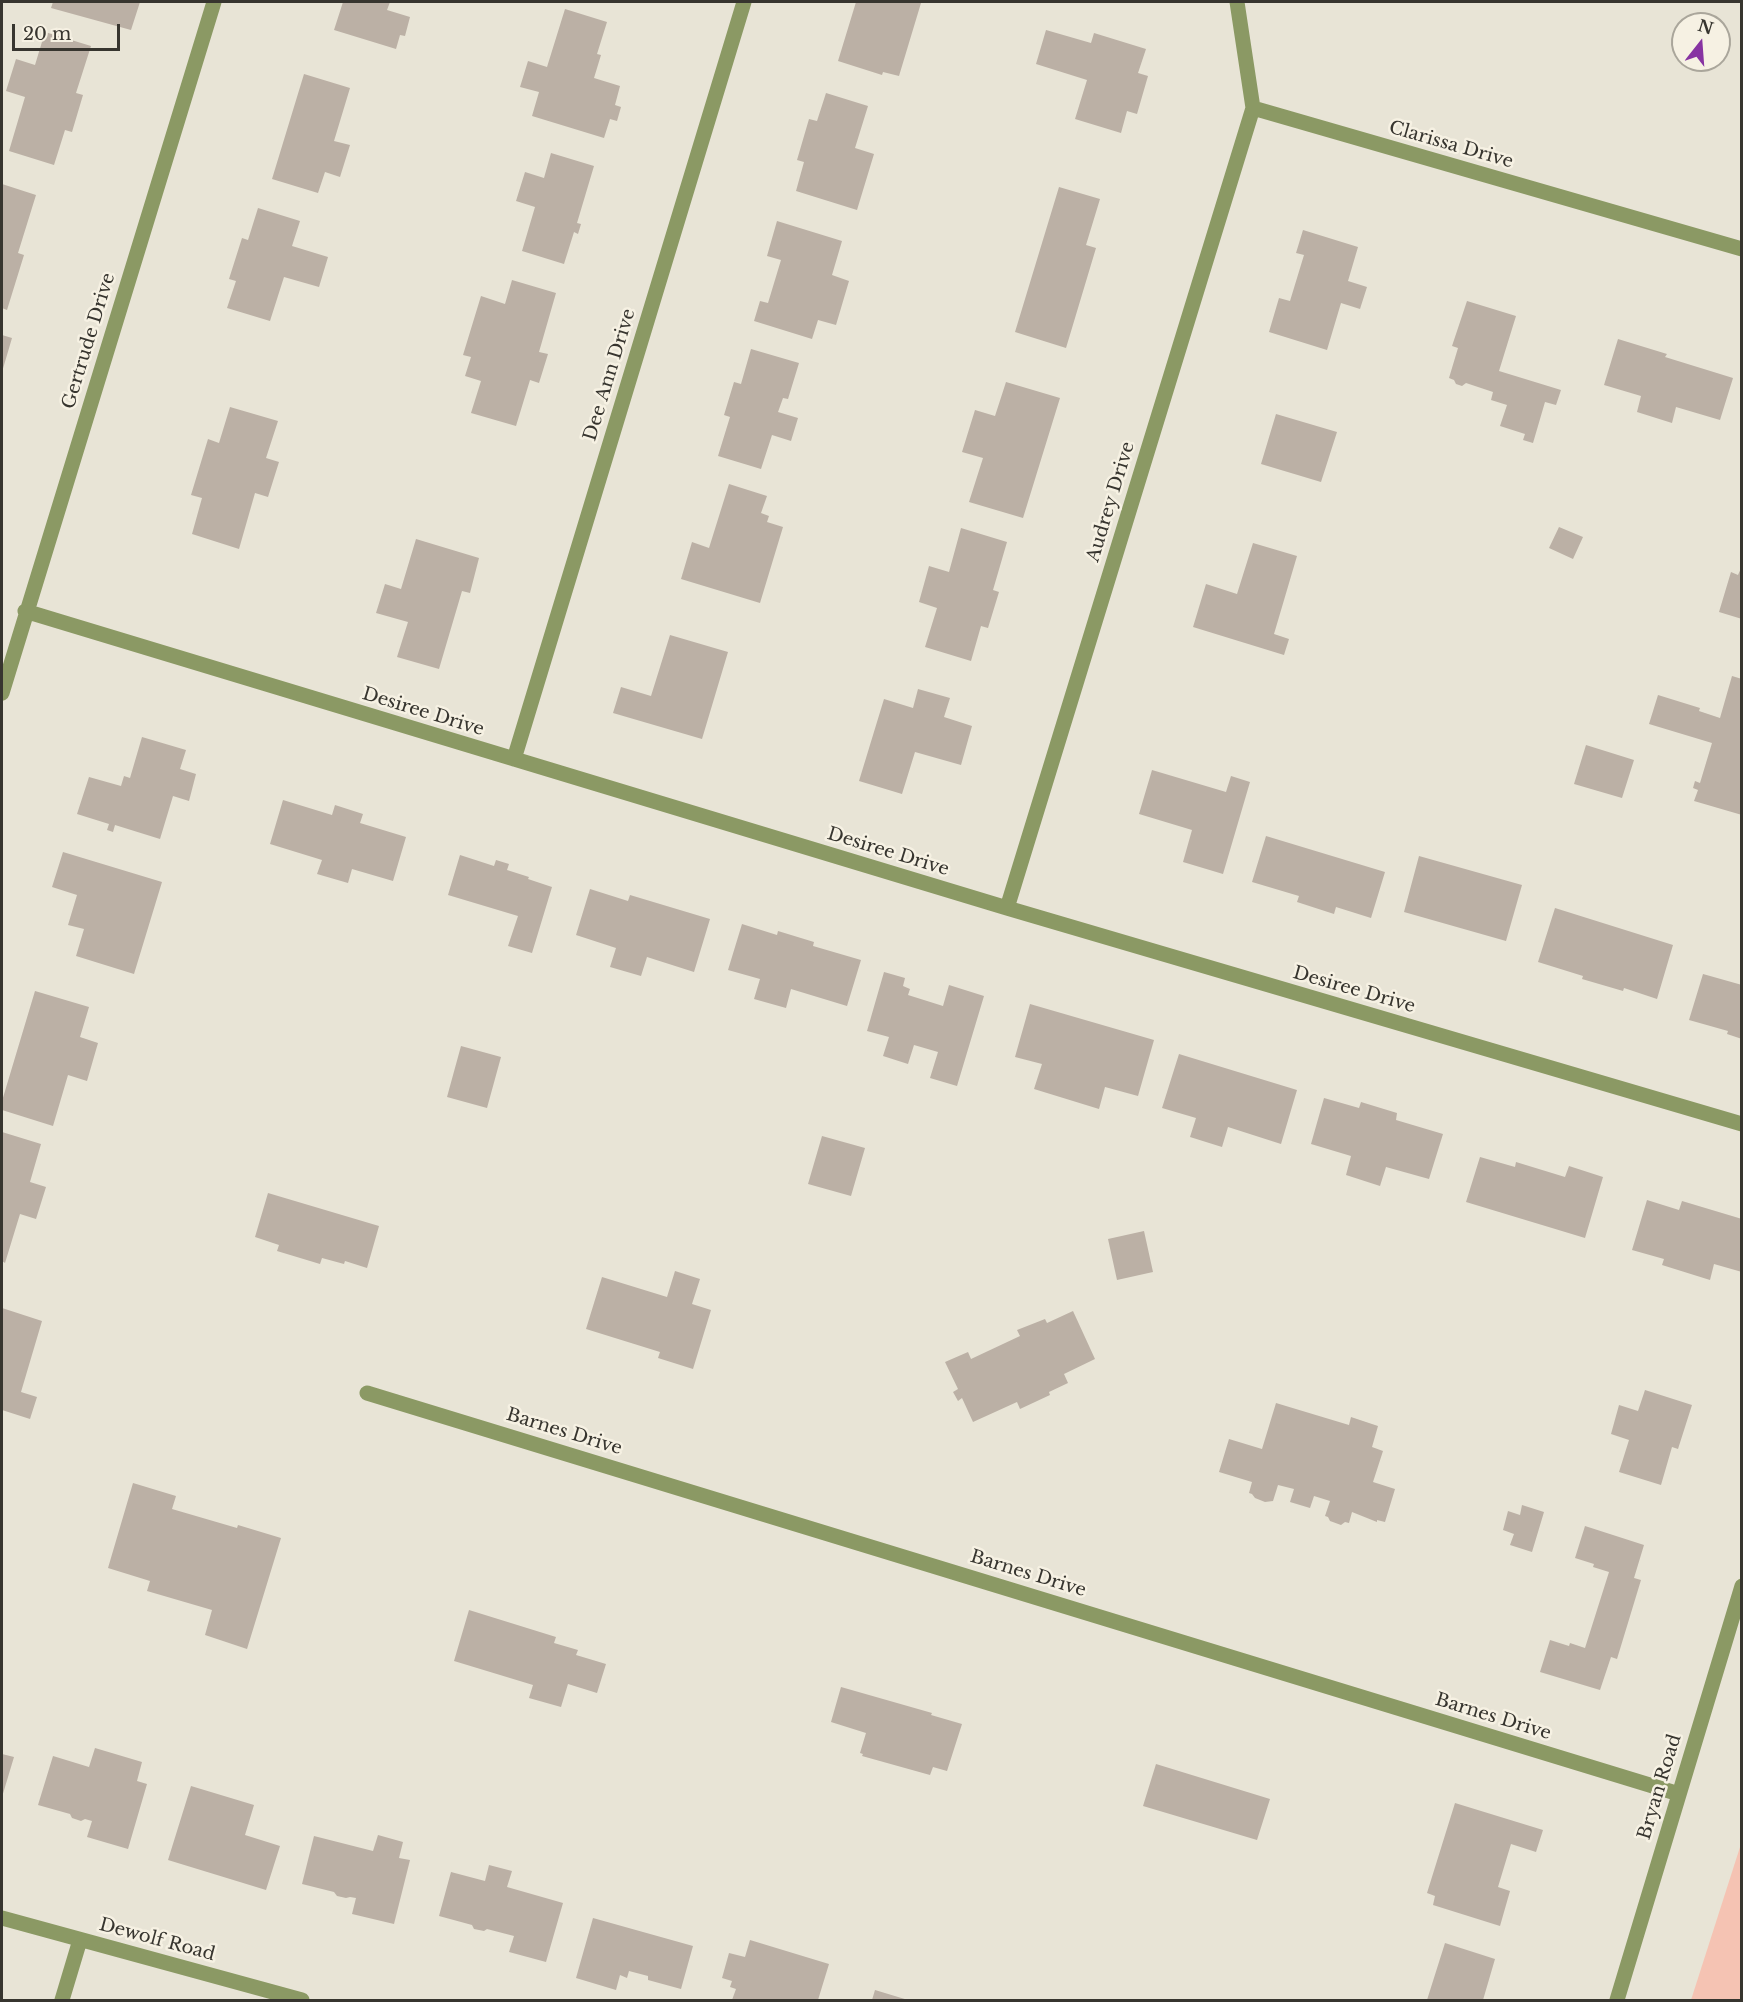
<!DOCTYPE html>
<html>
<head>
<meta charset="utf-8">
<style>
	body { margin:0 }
	#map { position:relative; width:1743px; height:2002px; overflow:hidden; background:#e8e4d6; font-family:"Libre Baskerville",serif }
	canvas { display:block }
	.frame { position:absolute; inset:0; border:3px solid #37352f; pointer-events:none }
	.north { position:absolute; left:1671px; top:12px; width:60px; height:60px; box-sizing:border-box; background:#f6f1e3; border:2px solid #aaa69b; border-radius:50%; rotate:17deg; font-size:16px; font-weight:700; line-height:24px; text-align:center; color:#37352f }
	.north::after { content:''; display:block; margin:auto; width:21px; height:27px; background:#8733a2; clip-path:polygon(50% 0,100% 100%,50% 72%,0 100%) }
	.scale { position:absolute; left:12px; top:24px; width:108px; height:27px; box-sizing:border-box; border:3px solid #37352f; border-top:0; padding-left:8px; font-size:18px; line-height:21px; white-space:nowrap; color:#37352f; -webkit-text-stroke:4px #f6f1e3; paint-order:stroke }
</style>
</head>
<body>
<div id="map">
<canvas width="1743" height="2002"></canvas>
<div class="frame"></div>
<div class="north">N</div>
<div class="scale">20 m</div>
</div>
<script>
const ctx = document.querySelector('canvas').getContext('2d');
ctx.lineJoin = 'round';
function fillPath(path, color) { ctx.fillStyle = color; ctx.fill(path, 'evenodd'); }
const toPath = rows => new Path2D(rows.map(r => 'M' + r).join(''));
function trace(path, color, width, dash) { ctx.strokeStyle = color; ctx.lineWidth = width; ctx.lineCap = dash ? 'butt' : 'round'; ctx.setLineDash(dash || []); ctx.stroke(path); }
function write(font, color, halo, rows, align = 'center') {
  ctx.font = font + ' "Libre Baskerville",serif'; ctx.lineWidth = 5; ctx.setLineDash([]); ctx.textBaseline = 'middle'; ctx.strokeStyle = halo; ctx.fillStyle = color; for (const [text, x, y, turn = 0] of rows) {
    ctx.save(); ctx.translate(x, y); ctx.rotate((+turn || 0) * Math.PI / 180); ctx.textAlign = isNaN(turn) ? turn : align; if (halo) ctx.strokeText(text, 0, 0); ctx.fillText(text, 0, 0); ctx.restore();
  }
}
const green = toPath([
	[1741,1844,1741,2000,1691,2000]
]);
const building = toPath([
	[53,2,140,2,131,30,51,8],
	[343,2,390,2,387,10,410,17,405,36,400,35,396,49,334,30],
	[856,2,914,2,921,3,899,76,883,72,882,75,838,61],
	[565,9,607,22,597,54,601,55,594,78,620,86,615,105,621,107,617,121,610,119,604,138,532,116,539,92,520,87,528,61,547,67],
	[1046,30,1091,43,1094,33,1146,49,1138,73,1148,76,1137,114,1127,111,1121,133,1075,119,1087,80,1036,64],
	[45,32,91,46,76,93,83,95,72,132,65,130,54,165,9,151,25,97,6,91,16,59,35,65],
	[304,74,350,88,334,141,350,145,340,177,325,172,318,193,272,179],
	[826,93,868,106,855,148,874,154,857,210,796,191,804,162,797,160,809,119,817,121],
	[551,153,594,166,577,223,581,224,578,234,574,232,564,264,522,251,535,207,516,201,525,172,544,178],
	[2,184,36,195,18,253,24,255,7,310,2,308],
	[1059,187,1100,199,1086,245,1096,248,1066,348,1015,332],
	[258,208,300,221,292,246,328,257,319,287,284,277,270,321,227,308,236,281,229,279,242,238,248,240],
	[777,221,842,241,832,275,849,281,836,325,818,320,812,339,754,321,760,301,768,303,781,260,767,256],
	[1303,230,1358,247,1348,281,1367,287,1360,309,1341,303,1327,350,1269,332,1279,298,1290,301,1304,255,1296,253],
	[512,280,556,293,539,352,548,354,539,383,530,380,516,426,471,413,481,381,465,376,471,357,463,355,481,296,505,304],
	[1467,301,1516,316,1499,371,1561,390,1556,405,1545,402,1533,443,1523,440,1525,434,1500,426,1507,405,1491,400,1493,392,1466,383,1462,386,1456,384,1454,380,1449,378,1458,348,1452,346],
	[2,335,12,338,2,372],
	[1618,339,1667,354,1665,357,1733,378,1720,420,1676,407,1672,423,1637,412,1641,396,1604,385],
	[751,349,799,363,788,399,783,398,778,412,798,418,791,441,772,435,761,469,718,456,730,417,724,415,734,382,741,384],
	[1006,382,1060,398,1023,518,969,502,983,458,962,452,975,410,995,416],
	[230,407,278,421,266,458,279,462,268,497,255,493,239,549,192,534,202,498,191,495,208,439,219,443],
	[1276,414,1337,432,1321,482,1261,464],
	[729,484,767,496,761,513,769,516,767,522,783,527,760,603,681,579,692,542,709,548],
	[1559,527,1583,537,1573,559,1549,548],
	[961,528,1007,542,993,590,999,592,988,628,981,626,971,661,925,647,937,608,919,602,929,566,949,572],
	[416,539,479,558,470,593,462,591,439,669,397,657,408,622,376,613,385,584,401,589],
	[1253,543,1297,556,1274,634,1289,639,1284,655,1193,627,1206,584,1237,594],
	[1742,566,1742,619,1719,612,1731,572,1738,575],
	[670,635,728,652,702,739,613,713,621,687,651,696],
	[1732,676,1742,679,1742,815,1694,801,1698,790,1693,788,1695,781,1700,783,1712,743,1649,724,1658,695,1700,708,1699,711,1720,718],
	[918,689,950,698,944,717,972,726,961,765,915,752,902,794,859,781,884,699,913,708],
	[142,737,186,750,180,769,196,774,189,801,173,796,160,839,115,825,113,832,107,830,109,824,77,814,89,777,121,786,124,776,130,778],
	[1586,745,1634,760,1622,798,1574,784],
	[1152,770,1226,792,1231,776,1250,782,1223,874,1183,862,1192,830,1139,814],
	[283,800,332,815,335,805,363,814,360,823,406,837,393,881,352,869,348,883,317,874,322,860,270,844],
	[1266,836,1385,872,1371,918,1336,907,1334,914,1297,902,1299,896,1252,882],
	[63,852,162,882,134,974,76,956,84,929,68,925,77,895,52,887],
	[460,855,494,866,496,860,509,864,507,870,529,877,528,879,552,887,532,953,508,946,518,916,448,895],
	[1419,856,1522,885,1506,941,1404,912],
	[590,889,628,901,630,895,710,919,694,972,647,957,641,976,610,967,616,948,576,935],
	[1555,908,1673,945,1657,999,1624,988,1623,991,1582,979,1583,976,1538,962],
	[742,924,777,935,778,931,814,942,813,946,861,960,847,1006,791,989,786,1008,754,999,760,979,728,970],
	[884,972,905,978,903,986,910,989,908,995,943,1006,949,985,984,996,957,1086,930,1078,938,1052,914,1045,908,1064,883,1056,889,1037,867,1031],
	[1703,974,1742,985,1742,1039,1727,1034,1728,1031,1689,1020],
	[35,991,89,1007,80,1037,98,1043,87,1081,68,1075,53,1126,2,1110,2,1101],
	[1030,1004,1154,1040,1138,1096,1105,1087,1099,1109,1034,1089,1042,1064,1015,1057],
	[461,1046,501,1057,487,1108,447,1097],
	[1179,1054,1297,1090,1281,1144,1228,1127,1222,1147,1190,1137,1196,1118,1162,1108],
	[1324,1098,1359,1108,1361,1102,1397,1113,1396,1120,1443,1134,1429,1179,1386,1167,1380,1186,1346,1175,1351,1156,1311,1144],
	[2,1132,41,1144,30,1182,46,1187,36,1219,20,1214,5,1263,2,1261],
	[822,1136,865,1148,851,1196,808,1184],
	[1480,1157,1515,1167,1516,1162,1565,1177,1569,1166,1603,1177,1585,1238,1466,1202],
	[268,1193,379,1226,367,1268,345,1261,344,1264,322,1258,320,1264,277,1251,279,1245,255,1237],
	[1647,1200,1679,1210,1682,1201,1742,1219,1742,1272,1714,1264,1710,1280,1662,1265,1664,1259,1632,1250],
	[1144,1231,1153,1272,1117,1280,1108,1239],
	[675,1271,700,1279,692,1304,711,1310,693,1369,658,1358,660,1352,586,1329,602,1277,667,1297],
	[2,1308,42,1321,21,1392,37,1397,30,1419,2,1410],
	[1073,1311,1095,1359,1064,1374,1068,1383,1049,1392,1050,1395,1020,1409,1017,1402,973,1422,962,1398,958,1401,953,1392,958,1389,945,1362,968,1352,971,1359,1020,1336,1017,1330,1045,1319,1047,1323],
	[1645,1390,1692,1405,1678,1449,1672,1447,1661,1485,1619,1472,1629,1440,1611,1434,1619,1405,1638,1411],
	[1276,1403,1349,1425,1351,1417,1378,1426,1372,1447,1383,1451,1373,1482,1395,1489,1385,1522,1377,1520,1377,1522,1352,1512,1349,1523,1345,1522,1341,1525,1330,1521,1328,1517,1325,1516,1330,1501,1314,1496,1310,1508,1290,1502,1294,1489,1278,1485,1273,1501,1265,1502,1255,1498,1252,1494,1249,1493,1252,1482,1219,1472,1229,1439,1262,1449],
	[133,1483,176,1496,172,1509,237,1528,238,1525,281,1538,247,1649,205,1635,212,1610,147,1591,150,1581,108,1568],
	[1522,1505,1544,1512,1532,1552,1510,1545,1514,1534,1503,1530,1508,1511,1520,1515],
	[1585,1526,1644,1545,1634,1578,1641,1580,1617,1659,1611,1657,1600,1690,1540,1672,1550,1640,1569,1646,1570,1643,1585,1648,1609,1572,1593,1567,1594,1564,1575,1558],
	[469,1610,556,1637,554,1643,578,1650,576,1655,606,1664,597,1693,568,1684,561,1707,529,1698,533,1685,454,1661],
	[841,1687,932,1713,931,1715,962,1724,947,1771,933,1767,930,1775,862,1756,863,1754,860,1753,866,1733,831,1722],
	[95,1748,142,1762,137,1781,147,1784,128,1849,87,1837,92,1821,85,1819,81,1821,72,1818,70,1814,38,1805,53,1756,89,1767],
	[2,1754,14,1757,2,1797],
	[1156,1764,1270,1799,1257,1840,1143,1806],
	[191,1786,254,1805,245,1835,280,1846,266,1890,168,1860],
	[1455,1803,1543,1830,1536,1852,1511,1844,1498,1887,1510,1891,1500,1926,1433,1905,1435,1896,1427,1893],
	[378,1835,403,1842,399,1858,410,1860,394,1924,352,1914,356,1898,350,1897,346,1898,337,1896,334,1892,302,1884,314,1836,373,1851],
	[489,1865,512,1871,507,1887,563,1903,546,1962,509,1952,514,1936,487,1929,484,1931,474,1929,472,1925,439,1916,451,1872,485,1881],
	[593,1918,693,1946,681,1989,648,1980,648,1976,629,1971,627,1978,620,1975,616,1990,576,1978],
	[750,1940,829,1964,818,2000,732,2000,736,1989,730,1987,732,1981,722,1978,729,1953,745,1957],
	[1445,1943,1495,1959,1483,2000,1427,2000],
	[875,1990,908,2000,872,2000]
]);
const minor = toPath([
	[1253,108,1742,249],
	[25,611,1007,908,1742,1124],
	[2,693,214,2],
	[514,759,744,2],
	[1007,908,1253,108,1237,2],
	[367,1393,1679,1794],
	[2,1918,302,2000],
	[62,2000,80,1940],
	[1617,2000,1742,1586]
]);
const streetNames = [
	["Clarissa Drive",1451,145,16],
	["Gertrude Drive",89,341,-73],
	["Dee Ann Drive",610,375,-73],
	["Audrey Drive",1111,502,-73],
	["Desiree Drive",423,712,17],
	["Desiree Drive",888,852,17],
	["Desiree Drive",1354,990,16],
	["Barnes Drive",564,1432,17],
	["Barnes Drive",1028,1574,17],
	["Barnes Drive",1493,1717,17],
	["Bryan Road",1660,1787,-73],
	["Dewolf Road",157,1940,15]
];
fillPath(green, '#f5c3b3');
fillPath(building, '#bbb0a5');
trace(minor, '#8b9964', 15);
write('18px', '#37352f', '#f6f1e3', streetNames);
</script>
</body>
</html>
